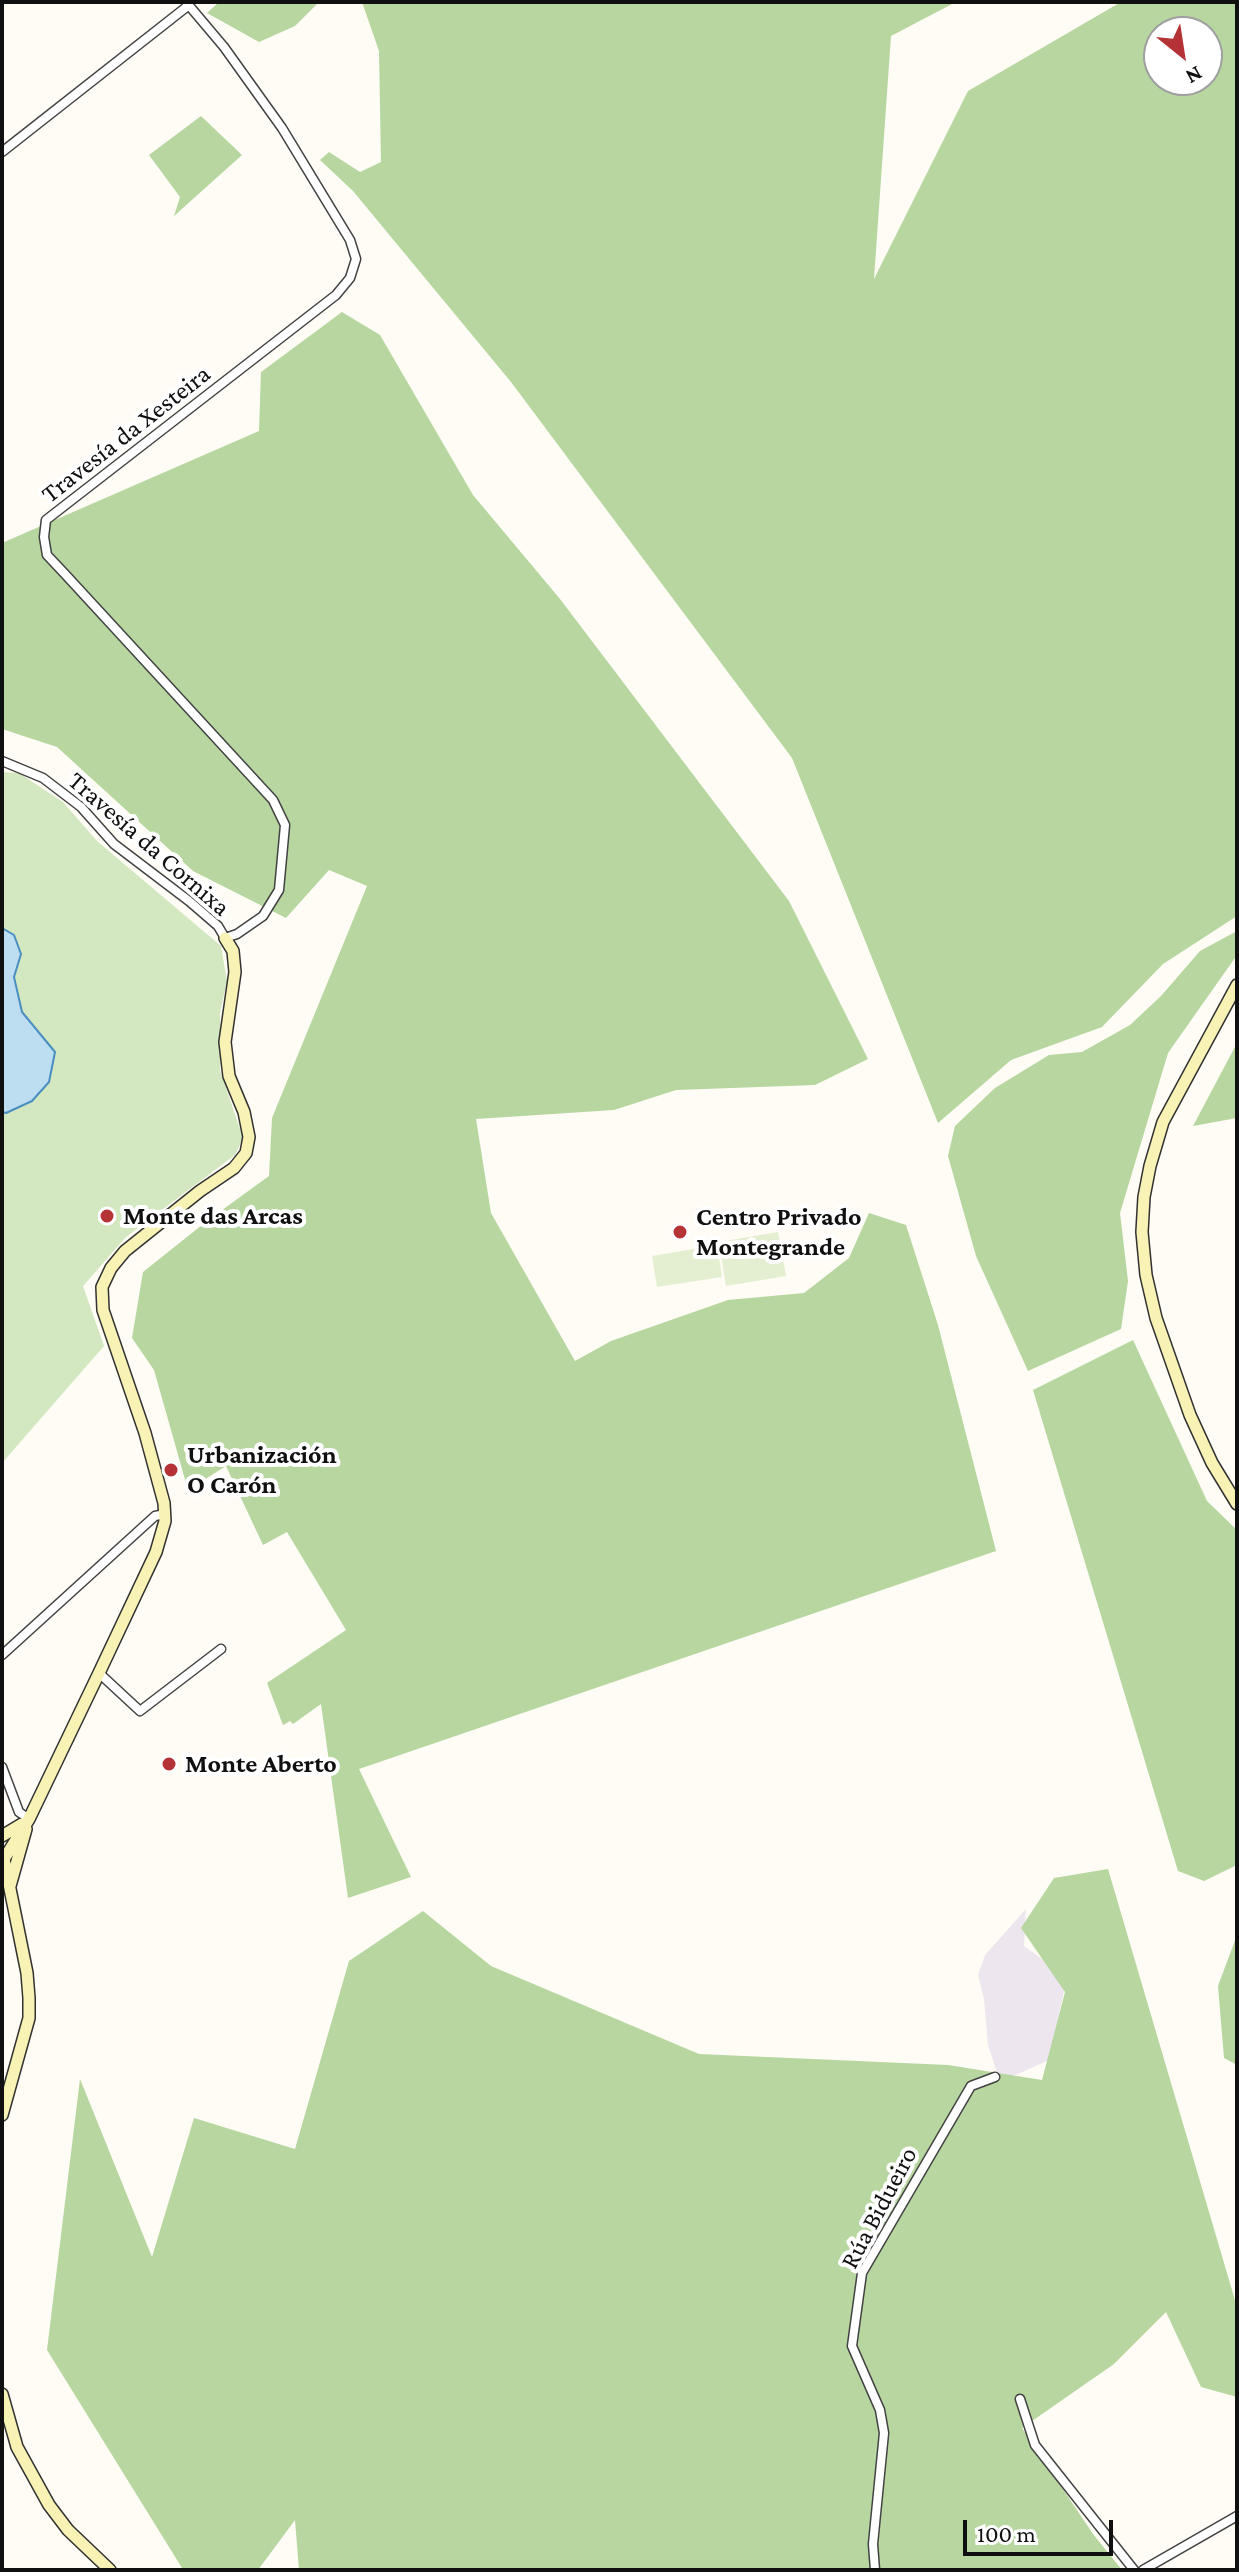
<!DOCTYPE html>
<html>
<head>
<meta charset="utf-8">
<style>
	body { margin:0 }
	#map { position:relative; width:1239px; height:2572px; overflow:hidden; background:#fefcf4; font-family:"Crimson Pro",serif }
	canvas { display:block }
	.frame { position:absolute; inset:0; border:4px solid #101010; pointer-events:none }
	.north { position:absolute; left:1143px; top:16px; width:80px; height:80px; box-sizing:border-box; background:#fff; border:2px solid #9f9f9f; border-radius:50%; rotate:150deg; font-size:22px; font-weight:700; line-height:32px; text-align:center; color:#101010 }
	.north::after { content:''; display:block; margin:auto; width:28px; height:36px; background:#b53336; clip-path:polygon(50% 0,100% 100%,50% 72%,0 100%) }
	.scale { position:absolute; left:963px; top:2520px; width:150px; height:36px; box-sizing:border-box; border:4px solid #101010; border-top:0; padding-left:10px; font-size:24px; line-height:28px; white-space:nowrap; color:#101010; -webkit-text-stroke:6px #fff; paint-order:stroke }
</style>
</head>
<body>
<div id="map">
<canvas width="1239" height="2572"></canvas>
<div class="frame"></div>
<div class="north">N</div>
<div class="scale">100 m</div>
</div>
<script>
const ctx = document.querySelector('canvas').getContext('2d');
ctx.lineJoin = 'round';
function fillPath(path, color) { ctx.fillStyle = color; ctx.fill(path, 'evenodd'); }
const toPath = rows => new Path2D(rows.map(r => 'M' + r).join(''));
function trace(path, color, width, dash) { ctx.strokeStyle = color; ctx.lineWidth = width; ctx.lineCap = dash ? 'butt' : 'round'; ctx.setLineDash(dash || []); ctx.stroke(path); }
function write(font, color, halo, rows, align = 'center') {
  ctx.font = font + ' "Crimson Pro",serif'; ctx.lineWidth = 8; ctx.setLineDash([]); ctx.textBaseline = 'middle'; ctx.strokeStyle = halo; ctx.fillStyle = color; for (const [text, x, y, turn = 0] of rows) {
    ctx.save(); ctx.translate(x, y); ctx.rotate((+turn || 0) * Math.PI / 180); ctx.textAlign = isNaN(turn) ? turn : align; if (halo) ctx.strokeText(text, 0, 0); ctx.fillText(text, 0, 0); ctx.restore();
  }
}
const industrial = toPath([
	[1026,1909,1024,1946,1067,1977,1049,2060,1000,2082,988,2045,984,1999,978,1975,985,1955]
]);
const green = toPath([
	[2,772,19,773,63,802,97,841,221,946,227,981,220,1013,220,1070,243,1138,235,1155,126,1237,83,1286,104,1346,2,1463]
]);
const forest = toPath([
	[219,2,319,2,295,26,259,42,207,13],
	[362,2,956,2,891,36,874,279,968,91,1121,2,1237,2,1237,916,1163,964,1102,1027,1011,1060,938,1123,792,758,511,382,353,191,320,160,329,152,360,172,381,162,379,51],
	[1159,32,1207,32,1207,80,1159,80],
	[201,116,242,155,174,216,180,197,149,155],
	[342,312,380,335,473,495,560,599,789,901,868,1059,815,1085,676,1090,614,1110,476,1119,491,1213,575,1361,611,1341,728,1300,804,1293,849,1258,869,1213,906,1225,938,1325,996,1551,359,1769,411,1877,348,1898,321,1704,293,1724,290,1721,283,1725,267,1683,346,1630,287,1532,263,1545,226,1466,188,1490,154,1370,132,1338,143,1272,207,1221,269,1176,272,1118,367,886,329,870,286,918,193,871,57,747,2,729,2,543,259,431,261,372],
	[1237,931,1237,955,1168,1053,1120,1213,1128,1281,1121,1329,1028,1371,976,1256,948,1156,955,1126,995,1088,1049,1055,1082,1052,1130,1025,1161,996,1200,951],
	[1237,1043,1237,1118,1193,1126],
	[1133,1340,1207,1501,1237,1530,1237,1865,1204,1881,1178,1871,1033,1390],
	[1108,1869,1237,2307,1237,2397,1201,2387,1166,2312,1114,2364,1022,2428,1093,2534,1122,2570,299,2570,295,2520,258,2570,192,2570,182,2568,47,2350,80,2079,152,2257,194,2118,295,2149,349,1961,423,1911,491,1966,699,2054,948,2065,1042,2080,1065,1992,1021,1928,1054,1878],
	[1237,1935,1237,2065,1224,2058,1218,1986]
]);
const pitch = toPath([
	[778,1232,786,1276,726,1286,719,1242],
	[717,1245,722,1277,657,1287,652,1256]
]);
const water = toPath([
	[2,928,14,935,21,954,14,977,22,1012,55,1052,49,1082,32,1101,6,1113,2,1112,2,928]
]);
const street = toPath([
	[2,152,189,5],
	[2,761,43,778,81,807,114,844,189,901,218,926,225,938,237,934,263,916,279,890,285,825,273,800,64,573,47,555,44,537,46,520,336,295,350,278,356,259,350,240,282,128,224,47,186,2],
	[2,1655,155,1516,165,1514],
	[99,1673,140,1711,221,1649],
	[2,1767,19,1812,29,1819],
	[1020,2399,1035,2445,1134,2570],
	[875,2570,873,2544,884,2433,880,2410,852,2346,862,2273,971,2086,995,2077],
	[1143,2570,1237,2516]
]);
const secondary = toPath([
	[1237,985,1163,1122,1150,1166,1144,1197,1142,1232,1146,1275,1156,1318,1190,1415,1212,1463,1237,1504],
	[2,1836,22,1824],
	[10,1886,26,1829],
	[2,2115,29,2018,29,1998,27,1973,4,1859,29,1819,99,1673,156,1552,165,1521,164,1503,145,1433,103,1310,102,1287,111,1268,125,1251,200,1191,234,1168,246,1153,249,1137,244,1112,229,1076,225,1042,235,972,233,951,225,938],
	[2,2394,17,2447,49,2505,68,2530,110,2570]
]);
const markers = [
	[107,1216,8,"#b53336"],
	[680,1232,8,"#b53336"],
	[171,1470,8,"#b53336"],
	[169,1764,8,"#b53336"]
];
const streetNames = [
	["Travesía da Xesteira",126,434,-38],
	["Travesía da Cornixa",149,844,41],
	["Rúa Bidueiro",879,2208,-62]
];
const poiNames = [
	["Monte das Arcas",123,1216],
	["Centro Privado",696,1217],
	["Montegrande",696,1247],
	["Urbanización",187,1455],
	["O Carón",187,1485],
	["Monte Aberto",185,1764]
];
fillPath(industrial, '#ede6ee');
fillPath(green, '#d3e7c0');
fillPath(forest, '#b7d6a0');
fillPath(pitch, '#e4efd1');
fillPath(water, '#bdddf1');
trace(water, '#4a8fc2', 2);
trace(street, '#434343', 11);
trace(secondary, '#323232', 14);
trace(street, '#fff', 8);
trace(secondary, '#f8f2b5', 11);
for (const [x, y, r, color] of markers) { const dot = new Path2D(); dot.arc(x, y, r, 0, 2 * Math.PI); ctx.fillStyle = color; ctx.fill(dot); trace(dot, '#fff', 3); }
write('26px', '#101010', '#fff', streetNames);
write('bold 26px', '#101010', '#fff', poiNames, 'left');
</script>
</body>
</html>
